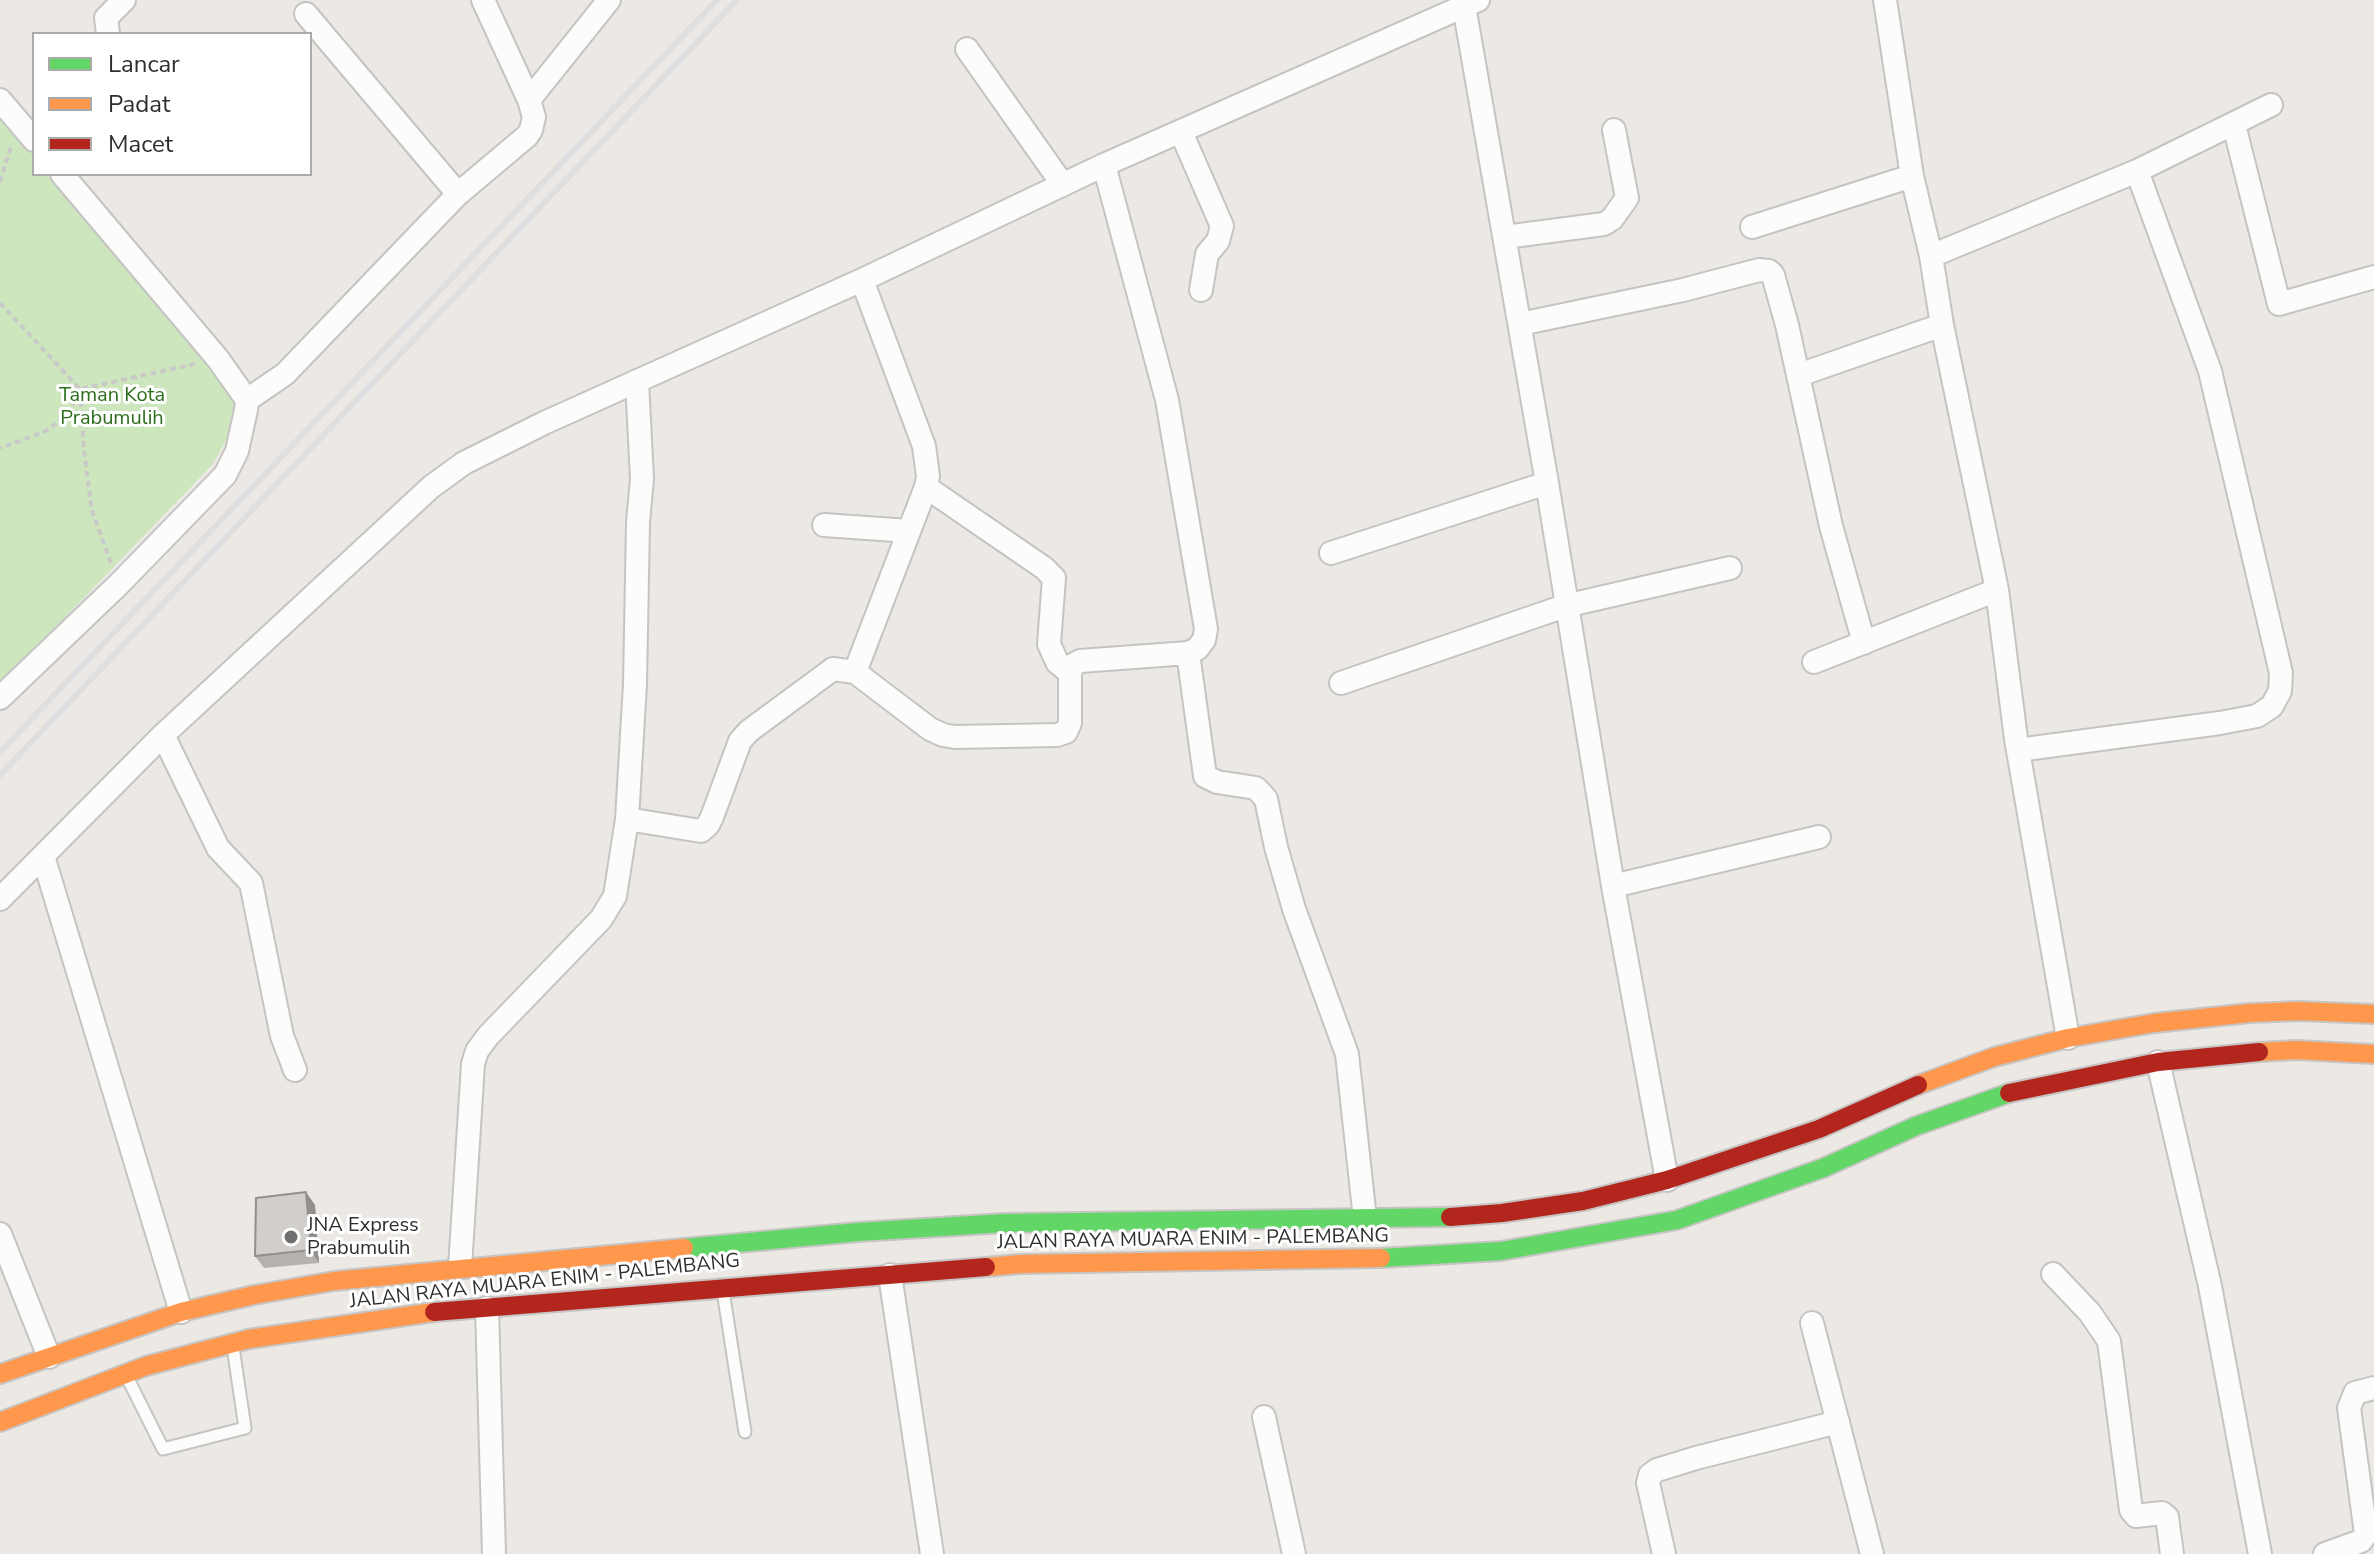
<!DOCTYPE html>
<html>
<head>
<meta charset="utf-8">
<style>
	body { margin:0 }
	#map { position:relative; width:2374px; height:1554px; overflow:hidden; background:#ece8e4; font-family:"Nunito Sans",sans-serif }
	canvas { display:block }
	.legend { position:absolute; left:32px; top:32px; width:280px; height:144px; box-sizing:border-box; background:#fff; border:2px solid #ababab; margin:0; padding:10px 14px; list-style:none; font-size:24px; color:#2e2e2e }
	.legend li { display:flex; align-items:center; gap:16px; height:40px }
	.legend b { width:40px; border:2px solid #ababab }
</style>
</head>
<body>
<div id="map">
<canvas width="2374" height="1554"></canvas>
<ul class="legend">
<li><b style="height:10px;background:#63d668"></b>Lancar</li>
<li><b style="height:10px;background:#ff974d"></b>Padat</li>
<li><b style="height:10px;background:#b3261e"></b>Macet</li>
</ul>
</div>
<script>
const ctx = document.querySelector('canvas').getContext('2d');
ctx.lineJoin = 'round';
function fillPath(path, color) { ctx.fillStyle = color; ctx.fill(path, 'evenodd'); }
const toPath = rows => new Path2D(rows.map(r => 'M' + r).join(''));
function trace(path, color, width, dash) { ctx.strokeStyle = color; ctx.lineWidth = width; ctx.lineCap = dash ? 'butt' : 'round'; ctx.setLineDash(dash || []); ctx.stroke(path); }
function write(font, color, halo, rows, align = 'center') {
  ctx.font = font + ' "Nunito Sans",sans-serif'; ctx.lineWidth = 6; ctx.setLineDash([]); ctx.textBaseline = 'middle'; ctx.strokeStyle = halo; ctx.fillStyle = color; for (const [text, x, y, turn = 0] of rows) {
    ctx.save(); ctx.translate(x, y); ctx.rotate((+turn || 0) * Math.PI / 180); ctx.textAlign = isNaN(turn) ? turn : align; if (halo) ctx.strokeText(text, 0, 0); ctx.fillText(text, 0, 0); ctx.restore();
  }
}
const green = toPath([
	[0,105,34,145,34,174,59,174,236,389,231,431,213,464,0,685]
]);
const path = toPath([
	[0,182,11,146],
	[0,303,80,389,71,409,61,420,44,432,0,448],
	[111,563,92,511,84,451,80,389,195,364]
]);
const lane = toPath([
	[723,1291,745,1432],
	[127,1377,163,1449,245,1428,233,1347]
]);
const street = toPath([
	[1463,0,1547,483,1613,886,1667,1180],
	[1885,0,1912,176,1931,256,1942,325,1997,590,2016,739,2068,1038],
	[306,14,458,194],
	[108,34,106,18,124,0],
	[967,49,1063,185],
	[0,100,34,140],
	[529,100,609,0],
	[2234,125,2279,304,2374,277],
	[1181,132,1222,226,1218,241,1207,254,1201,290],
	[2137,171,2271,105],
	[1752,227,1912,176],
	[1505,237,1604,224,1612,219,1627,198,1614,130],
	[1931,256,2137,171,2210,371,2281,673,2280,691,2272,706,2257,716,2220,723,2018,750],
	[1520,324,1683,290,1759,270,1769,271,1773,275,1787,325,1831,526,1864,643],
	[1799,375,1942,325],
	[247,400,285,374,458,194,527,136,531,130,534,117,529,100,483,0],
	[926,487,1044,568,1054,578,1049,644,1057,662,1070,673],
	[824,525,909,531],
	[1331,553,1547,483],
	[1188,653,1205,776,1217,782,1256,788,1266,799,1276,847,1294,909,1347,1054,1365,1219],
	[1814,662,1997,590],
	[855,672,926,487,928,476,924,446,862,280],
	[1341,683,1565,606,1730,568],
	[0,698,119,584,225,475,237,451,246,410,247,400,218,359,62,174],
	[163,735,218,848,251,883,282,1036,295,1070],
	[627,819,701,831,708,825,712,817,740,741,749,731,833,669,855,672,930,729,943,735,955,737,1057,735,1066,732,1070,723,1070,673,1073,665,1080,661,1188,653,1197,649,1204,640,1206,629,1167,400,1104,165],
	[43,856,181,1312],
	[1613,886,1819,837],
	[0,899,163,735,431,487,464,463,544,423,862,280,1104,165,1478,0],
	[2158,1062,2210,1286,2260,1554],
	[0,1234,49,1357],
	[460,1267,473,1064,477,1051,488,1036,601,919,615,896,627,819,635,684,638,522,642,479,637,381],
	[2053,1274,2090,1313,2109,1341,2131,1510,2136,1516,2162,1513,2167,1517,2172,1554],
	[890,1275,932,1554],
	[487,1308,494,1554],
	[1812,1323,1872,1554],
	[1264,1417,1294,1554],
	[1664,1554,1648,1483,1650,1475,1657,1470,1696,1458,1838,1422],
	[2325,1554,2361,1541,2366,1534,2349,1408,2355,1393,2374,1388]
]);
const fast = toPath([
	[684,1248,858,1232,1005,1223,1450,1217],
	[1381,1258,1501,1251,1677,1220,1823,1168,1916,1126,2009,1093]
]);
const slow = toPath([
	[2259,1052,2296,1050,2374,1054],
	[1918,1085,1994,1057,2068,1038,2154,1023,2250,1013,2299,1011,2374,1014],
	[986,1267,1021,1264,1381,1258],
	[0,1374,181,1312,254,1295,334,1281,684,1248],
	[0,1422,146,1366,249,1339,434,1312]
]);
const jam = toPath([
	[2009,1093,2158,1062,2259,1052],
	[1450,1217,1502,1213,1583,1201,1667,1180,1819,1129,1918,1085],
	[434,1312,986,1267]
]);
const rail = toPath([
	[0,752,717,0],
	[0,775,737,0]
]);
const wall = toPath([
	[315,1205,319,1263,264,1268,255,1256]
]);
const shadedWall = toPath([
	[306,1192,315,1205,319,1263,311,1250]
]);
const building = toPath([
	[306,1192,311,1250,255,1256,256,1198,306,1192]
]);
const markers = [
	[291,1237,8,"#706f6e"]
];
const parkNames = [
	["Taman Kota",112,396],
	["Prabumulih",112,419]
];
const poiNames = [
	["JNA Express",307,1226],
	["Prabumulih",307,1249]
];
const streetNames = [
	["JALAN RAYA MUARA ENIM - PALEMBANG",1193,1240,-1],
	["JALAN RAYA MUARA ENIM - PALEMBANG",545,1282,-6]
];
fillPath(green, '#cee6be');
trace(lane, '#c5c4c5', 15);
trace(street, '#c5c4c5', 26);
trace(fast, '#c6c5c4', 22);
trace(slow, '#c6c5c4', 22);
trace(jam, '#c6c5c4', 22);
trace(path, '#c9c9c8', 4, [6, 4]);
trace(lane, '#fcfcfb', 11);
trace(street, '#fcfcfb', 22);
trace(fast, '#63d668', 18);
trace(slow, '#ff974d', 18);
trace(jam, '#b3261e', 18);
trace(rail, '#dfdfe1', 6);
fillPath(wall, '#b4b1af');
fillPath(shadedWall, '#92908e');
fillPath(building, '#d1cecb');
trace(building, '#92908e', 2);
for (const [x, y, r, color] of markers) { const dot = new Path2D(); dot.arc(x, y, r, 0, 2 * Math.PI); ctx.fillStyle = color; ctx.fill(dot); trace(dot, '#fff', 3); }
write('20px', '#2c6e1b', '#fff', parkNames);
write('20px', '#2e2e2e', '#fff', poiNames, 'left');
write('20px', '#2e2e2e', '#fff', streetNames);
</script>
</body>
</html>
